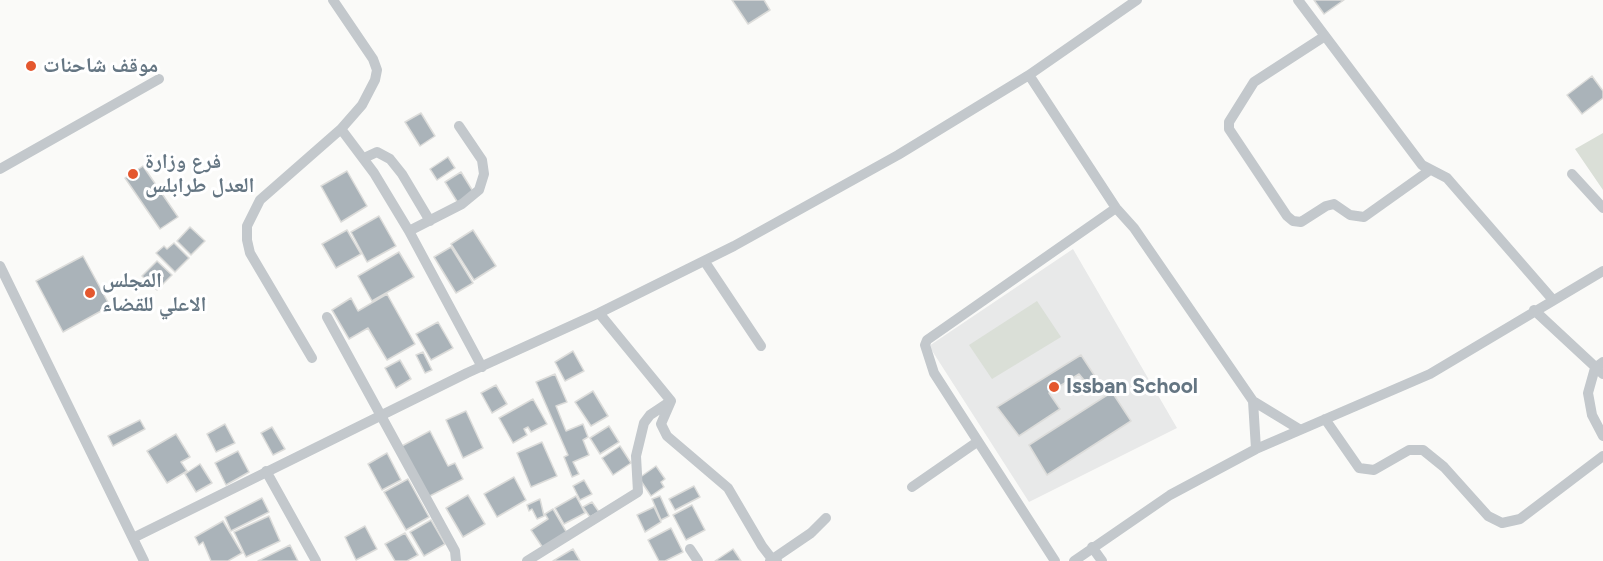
<!DOCTYPE html>
<html>
<head>
<meta charset="utf-8">
<style>
	body { margin:0 }
	canvas { display:block; background:#fafaf8 }
</style>
</head>
<body>
<canvas width="1603" height="561"></canvas>
<script>
const ctx = document.querySelector('canvas').getContext('2d');
ctx.lineJoin = 'round';
function fillPath(path, color) { ctx.fillStyle = color; ctx.fill(path, 'evenodd'); }
const toPath = rows => new Path2D(rows.map(r => 'M' + r).join(''));
function trace(path, color, width, dash) { ctx.strokeStyle = color; ctx.lineWidth = width; ctx.lineCap = dash ? 'butt' : 'round'; ctx.setLineDash(dash || []); ctx.stroke(path); }
function write(font, color, halo, rows, align = 'center') {
  ctx.font = font + ' Figtree,"Noto Naskh Arabic",sans-serif'; ctx.lineWidth = 6; ctx.setLineDash([]); ctx.textBaseline = 'middle'; ctx.strokeStyle = halo; ctx.fillStyle = color; for (const [text, x, y, turn = 0] of rows) {
    ctx.save(); ctx.translate(x, y); ctx.rotate((+turn || 0) * Math.PI / 180); ctx.textAlign = isNaN(turn) ? turn : align; if (halo) ctx.strokeText(text, 0, 0); ctx.fillText(text, 0, 0); ctx.restore();
  }
}
const built = toPath([
	[1073,249,1177,428,1029,502,929,346]
]);
const green = toPath([
	[1603,133,1603,190,1575,149],
	[1037,301,1061,337,992,379,969,345]
]);
const building = toPath([
	[732,0,764,0,770,10,748,24,732,0],
	[1314,0,1344,0,1324,14,1314,0],
	[1592,76,1603,91,1603,98,1582,114,1567,95,1592,76],
	[421,113,435,136,420,146,405,122,421,113],
	[448,157,455,168,437,180,430,169,448,157],
	[143,166,178,217,160,229,125,178,143,166],
	[347,171,367,206,341,222,321,186,347,171],
	[461,172,474,193,458,203,445,182,461,172],
	[379,216,396,246,367,262,351,232,379,216],
	[190,227,205,241,191,255,177,241,190,227],
	[347,230,361,254,336,268,322,244,347,230],
	[473,230,496,266,474,280,451,244,473,230],
	[174,243,189,258,175,272,156,253,164,246,167,249,174,243],
	[451,247,473,283,456,293,434,257,451,247],
	[399,252,414,277,372,301,358,276,399,252],
	[83,256,110,306,63,332,36,281,83,256],
	[157,261,172,275,157,290,142,276,157,261],
	[387,294,415,344,387,360,368,328,349,339,332,310,351,298,358,311,387,294],
	[438,322,453,348,431,360,416,334,438,322],
	[573,351,584,371,565,381,555,362,573,351],
	[423,352,432,370,425,373,416,355,423,352],
	[1081,355,1100,384,1093,391,1079,374,1049,393,1060,409,1019,436,997,407,1081,355],
	[400,360,411,379,396,388,385,368,400,360],
	[555,374,567,402,556,406,566,431,583,424,588,437,583,440,589,455,573,462,579,474,572,477,564,457,568,455,536,382,555,374],
	[496,385,507,404,492,413,481,393,496,385],
	[593,391,608,416,591,426,575,402,593,391],
	[1112,392,1131,421,1047,475,1029,445,1112,392],
	[533,399,547,424,531,432,528,427,524,429,527,435,513,443,499,418,533,399],
	[466,411,483,448,463,458,446,420,466,411],
	[140,420,145,429,113,446,108,436,140,420],
	[225,424,235,443,216,452,207,434,225,424],
	[609,426,619,442,600,454,590,438,609,426],
	[272,427,285,449,273,455,261,433,272,427],
	[430,431,448,466,455,463,463,479,426,498,400,447,430,431],
	[176,434,190,457,181,462,187,471,167,483,147,451,176,434],
	[542,442,557,476,531,487,517,453,542,442],
	[620,446,631,463,613,475,602,458,620,446],
	[238,451,249,472,226,485,215,463,238,451],
	[387,453,401,480,382,490,368,464,387,453],
	[200,464,212,483,196,492,185,474,200,464],
	[656,466,665,479,661,482,664,487,651,496,639,478,656,466],
	[514,477,526,500,497,517,484,494,514,477],
	[408,479,429,517,406,530,384,492,408,479],
	[584,480,592,494,580,500,573,486,584,480],
	[694,486,700,497,675,510,669,499,694,486],
	[468,495,485,524,463,537,446,508,468,495],
	[576,496,585,513,564,524,555,508,576,496],
	[660,496,669,516,661,520,652,499,660,496],
	[262,498,269,512,231,531,225,517,262,498],
	[540,499,544,516,537,519,532,509,529,511,527,505,540,499],
	[592,502,599,512,590,517,583,507,592,502],
	[692,505,705,530,686,540,673,515,692,505],
	[654,507,661,522,645,532,637,515,654,507],
	[553,509,567,533,543,548,531,530,548,519,545,514,553,509],
	[269,516,280,541,246,557,234,532,269,516],
	[431,520,445,544,424,556,410,532,431,520],
	[223,521,242,553,228,561,211,561,203,542,199,545,195,537,223,521],
	[365,526,377,549,356,560,345,537,365,526],
	[671,528,683,552,665,561,659,561,648,540,671,528],
	[405,533,418,555,407,561,395,561,385,544,405,533],
	[290,545,298,561,258,561,290,545],
	[573,549,580,561,553,561,573,549],
	[733,549,741,561,715,561,733,549]
]);
const minor = toPath([
	[1298,0,1422,165,1447,178,1553,300],
	[1325,36,1254,82,1229,122,1229,129,1287,216,1293,221,1301,222,1326,206,1334,204,1350,215,1364,217,1430,170],
	[1029,75,1116,208,1134,228,1253,401,1299,429],
	[341,129,374,173,409,231,482,367],
	[364,158,377,152,390,159,402,174,430,221],
	[0,169,159,79],
	[1572,174,1603,208],
	[409,231,462,204,479,190,484,174,482,160,459,126],
	[705,262,761,346],
	[0,266,144,561],
	[1534,310,1603,374],
	[599,313,671,401,661,424,667,436,728,488,762,546,772,559,777,561],
	[327,317,455,551,456,561],
	[312,358,250,253,247,240,247,226,260,200,341,129,362,105,375,80,377,70,373,59,333,0],
	[1603,362,1595,368,1588,393,1592,415,1603,436],
	[1253,401,1256,449],
	[1325,419,1359,468,1374,470,1409,450,1423,450,1444,467,1488,516,1502,523,1520,519,1603,456],
	[266,471,316,561],
	[912,487,977,442],
	[133,538,467,373,599,313,734,246,898,155,1029,75,1137,0],
	[1092,547,1102,561],
	[690,549,698,561],
	[527,561,638,492,636,456,644,423,650,415,671,401],
	[770,561,811,533,826,518],
	[1055,561,934,373,925,345,927,340,1116,208],
	[1074,561,1170,495,1256,449,1430,374,1603,271]
]);
const markers = [
	[31,66,6,"#e4572e"],
	[133,174,6,"#e4572e"],
	[90,293,6,"#e4572e"],
	[1054,387,6,"#e4572e"]
];
const poiNames = [
	["موقف شاحنات",43,66],
	["فرع وزارة",145,162],
	["العدل طرابلس",145,186],
	["المجلس",102,281],
	["الاعلي للقضاء",102,305],
	["Issban School",1066,387]
];
fillPath(built, '#e8e9e9');
fillPath(green, '#dadfd7');
fillPath(building, '#aab3b9');
trace(building, '#dcdcda', 1.5);
trace(minor, '#c3c8cc', 10);
for (const [x, y, r, color] of markers) { const dot = new Path2D(); dot.arc(x, y, r, 0, 2 * Math.PI); ctx.fillStyle = color; ctx.fill(dot); trace(dot, '#fff', 2); }
write('bold 21px', '#657683', '#fff', poiNames, 'left');
</script>
</body>
</html>
